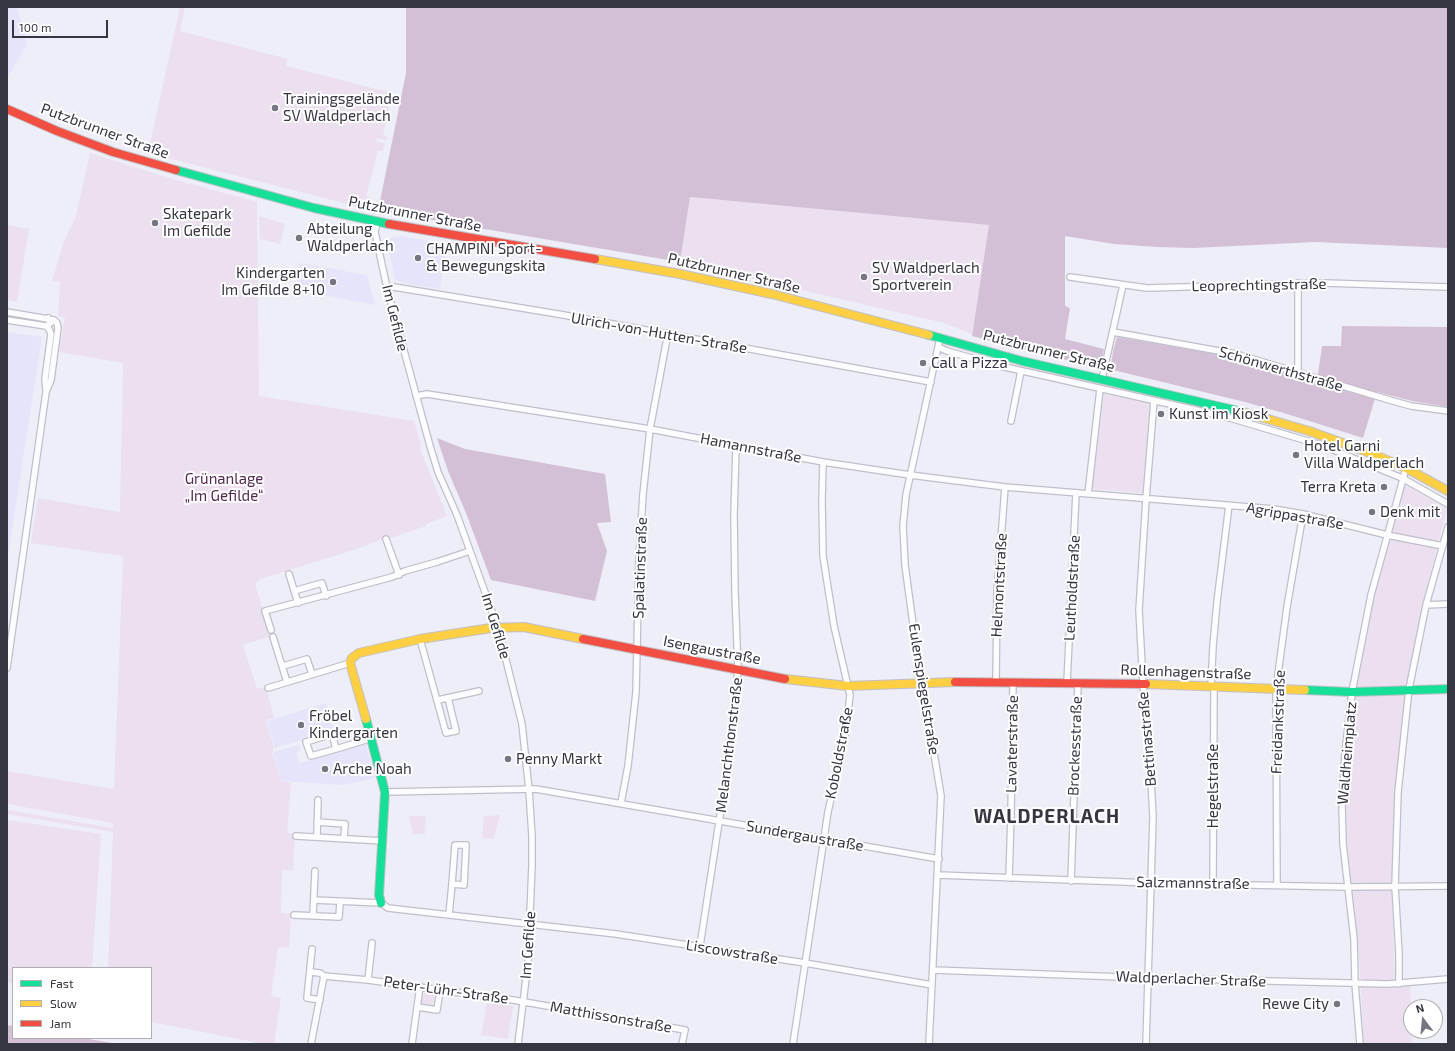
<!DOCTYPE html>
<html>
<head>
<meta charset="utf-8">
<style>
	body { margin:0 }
	#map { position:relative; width:1455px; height:1051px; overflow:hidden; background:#eeeef8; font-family:"Exo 2",sans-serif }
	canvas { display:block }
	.frame { position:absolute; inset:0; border:8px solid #363542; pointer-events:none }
	.legend { position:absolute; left:12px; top:967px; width:140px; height:72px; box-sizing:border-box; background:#fff; border:1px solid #afaeb3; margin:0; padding:5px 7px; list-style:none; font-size:12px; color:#363542 }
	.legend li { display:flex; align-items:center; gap:8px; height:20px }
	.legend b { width:20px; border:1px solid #afaeb3 }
	.north { position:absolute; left:1403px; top:999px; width:40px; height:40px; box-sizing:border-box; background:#fff; border:1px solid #afaeb3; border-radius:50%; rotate:344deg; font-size:11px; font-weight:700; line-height:16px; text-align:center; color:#363542 }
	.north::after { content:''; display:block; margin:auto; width:14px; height:18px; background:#767682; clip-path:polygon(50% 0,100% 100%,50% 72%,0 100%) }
	.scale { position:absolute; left:12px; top:20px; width:96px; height:18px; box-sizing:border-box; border:2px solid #363542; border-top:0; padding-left:5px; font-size:12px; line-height:14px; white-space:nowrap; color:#363542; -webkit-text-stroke:3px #fff; paint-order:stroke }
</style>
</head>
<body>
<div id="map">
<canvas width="1455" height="1051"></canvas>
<div class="frame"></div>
<ul class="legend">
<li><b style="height:5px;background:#16e098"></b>Fast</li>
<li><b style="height:5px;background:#ffcf43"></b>Slow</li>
<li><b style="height:5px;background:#f24e42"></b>Jam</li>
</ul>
<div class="north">N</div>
<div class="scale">100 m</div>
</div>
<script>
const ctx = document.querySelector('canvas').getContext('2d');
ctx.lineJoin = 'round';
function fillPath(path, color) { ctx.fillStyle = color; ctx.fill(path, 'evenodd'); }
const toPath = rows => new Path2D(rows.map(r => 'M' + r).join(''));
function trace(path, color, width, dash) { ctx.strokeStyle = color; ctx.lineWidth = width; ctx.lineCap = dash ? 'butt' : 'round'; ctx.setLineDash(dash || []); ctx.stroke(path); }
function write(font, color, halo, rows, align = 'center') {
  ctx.font = font + ' "Exo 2",sans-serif'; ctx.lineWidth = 4; ctx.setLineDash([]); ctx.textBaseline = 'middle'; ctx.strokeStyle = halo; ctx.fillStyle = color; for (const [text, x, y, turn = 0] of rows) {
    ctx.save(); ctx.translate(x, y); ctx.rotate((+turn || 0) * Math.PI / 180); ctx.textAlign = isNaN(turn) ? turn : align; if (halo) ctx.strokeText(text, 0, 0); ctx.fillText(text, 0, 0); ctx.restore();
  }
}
const built = toPath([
	[7,7,17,7,27,44,7,79],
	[402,236,447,244,440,289,403,283,395,279,387,242,390,238],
	[300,263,367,275,375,305,296,290],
	[7,332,42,337,7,562],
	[326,703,334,730,275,748,267,721],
	[366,743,374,776,372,779,342,785,281,781,273,753,274,752,299,745,300,751,296,752,300,763]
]);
const green = toPath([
	[180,7,185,7,180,31,288,59,286,66,392,93,383,135,387,136,386,140,377,138,376,141,385,144,382,151,378,151,366,196,371,197,367,209,148,153],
	[90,153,173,179,257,202,259,396,414,421,421,445,420,449,447,516,426,524,426,526,388,539,387,537,357,549,260,579,255,584,271,636,243,645,257,689,266,687,274,718,266,720,274,748,272,753,281,781,291,783,287,833,295,834,293,870,282,870,281,913,291,914,289,948,278,947,271,996,281,998,274,1044,259,1043,259,1044,254,1044,254,1042,151,1022,151,968,108,968,113,832,7,814,7,810,113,828,113,823,7,804,7,771,114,789,123,556,31,543,38,498,120,512,123,363,59,352,65,317,58,316,60,282,52,281,64,241,76,216],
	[690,197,990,225,972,334,944,323,680,262],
	[259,216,285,224,280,244,260,239],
	[7,225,29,229,17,302,7,300],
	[1104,394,1150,403,1143,493,1092,489],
	[1405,485,1447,509,1424,598,1407,683,1395,791,1392,895,1395,986,1410,985,1412,1044,1364,1044,1358,938,1347,844,1346,805,1349,751,1355,697,1374,596],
	[500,815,494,839,482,838,484,816],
	[409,816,426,816,425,834,413,834],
	[7,820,101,834,92,968,13,968,13,983,7,982],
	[425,991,430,991,435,993,433,1005,427,1005,422,1003,422,997],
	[487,1003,513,1006,508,1039,481,1035]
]);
const forest = toPath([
	[406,7,1448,7,1448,248,1315,242,1194,248,1157,247,1114,244,1065,236,1065,306,1070,308,1065,339,1104,349,1101,364,1094,367,972,336,989,225,690,197,680,262,378,211,406,73],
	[1342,326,1448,327,1448,407,1412,401,1377,392,1363,438,1287,414,1245,402,1113,370,1111,365,1113,351,1117,337,1234,357,1317,381,1322,346,1341,346],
	[437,438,465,449,605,474,611,522,597,523,607,551,595,601,491,580,466,513,448,471],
	[7,1025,13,1026,13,1038,83,1038,118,1044,7,1044]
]);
const street = toPath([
	[377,222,375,232,387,288,430,446,438,472,457,515,498,628,522,724,529,790,532,836,532,865,528,962,518,1044],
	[1070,277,1147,288,1325,283,1448,287],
	[1298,283,1298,372],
	[387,288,394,287,558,314,931,382],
	[7,312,54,320,57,323,58,328,51,380,46,392,7,668],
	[7,320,46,326,51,323,48,318],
	[1113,332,1236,354,1393,401,1411,406,1448,411],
	[938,347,947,351,996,365,1192,409,1230,418,1321,445,1402,478,1448,504],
	[1102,379,1123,285],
	[46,390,45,379,51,334,49,329,46,326],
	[416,396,427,394,650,429,823,462,910,475,1005,487,1274,509,1303,514,1387,535,1443,546],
	[1011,421,1021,371],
	[1088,494,1100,389],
	[386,539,399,575],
	[289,574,298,603],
	[294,591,322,583,326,596],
	[1426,605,1448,604],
	[271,630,265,611,392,577,405,571,437,562,470,551],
	[273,637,287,682],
	[420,639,446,733,456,731,448,698],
	[283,666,307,659,312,674],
	[996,682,997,593,1005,487],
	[1067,683,1076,493],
	[1211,687,1213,646,1217,602,1229,505],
	[268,688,350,663],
	[438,700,479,691],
	[336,749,332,734,306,742,311,756,336,749,372,738],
	[385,792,536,789,939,859],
	[621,803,628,766,636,692,639,560,643,494,650,429,668,333],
	[317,822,345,824,344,838],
	[296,836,383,841],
	[317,837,318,800],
	[938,875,1151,883,1347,887,1448,886],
	[1009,878,1011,815,1013,682],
	[1071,881,1078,683],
	[1213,884,1214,687],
	[1277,885,1276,689,1287,607,1303,514],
	[314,900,381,903,388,908,616,934,805,963,932,985],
	[294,915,339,917,340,902],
	[449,915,452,884,455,845,466,845,464,885,452,884],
	[313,916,315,871],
	[700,946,727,770,738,670,735,593,734,515,736,446],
	[312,949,307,998,320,1000],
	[933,970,1149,978,1388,984,1448,979],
	[310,972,320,973,324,976,368,980,513,1000,685,1030,682,1044],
	[368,980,372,943],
	[1399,984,1399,954,1395,886,1398,792,1409,689,1426,605,1448,527],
	[418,1007,437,1010,440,990],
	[311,1044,324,976],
	[412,1044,420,986],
	[793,1044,828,812,846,731,850,695,834,626,823,556,822,501,823,462],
	[929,1044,941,796,913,624,905,565,903,526,906,495,940,338],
	[1146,1044,1153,817,1151,780,1143,684,1139,610,1146,499,1154,401],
	[1360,1044,1355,983,1354,939,1343,844,1342,805,1345,753,1352,692,1371,595,1406,468]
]);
const fast = toPath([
	[176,170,314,208,389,224],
	[929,335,1022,361,1243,412],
	[1305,690,1352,692,1448,689],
	[366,719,385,792,379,895,381,903]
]);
const slow = toPath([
	[595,259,680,274,772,294,929,335],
	[1243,412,1309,431,1370,453,1406,468,1448,491],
	[785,679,848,686,955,682],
	[1146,684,1305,690],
	[366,719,350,663,352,658,359,653,420,639,491,628,524,627,583,639]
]);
const jam = toPath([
	[7,109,57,131,113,152,176,170],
	[389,224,595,259],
	[583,639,785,679],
	[955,682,1146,684]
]);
const markers = [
	[275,108,4,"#767682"],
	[155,223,4,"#767682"],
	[299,238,4,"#767682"],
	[418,258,4,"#767682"],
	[864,277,4,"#767682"],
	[333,282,4,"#767682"],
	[923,363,4,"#767682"],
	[1161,414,4,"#767682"],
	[1296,455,4,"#767682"],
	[1384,487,4,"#767682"],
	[1372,512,4,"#767682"],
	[301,725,4,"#767682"],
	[508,759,4,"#767682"],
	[325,769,4,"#767682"],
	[1337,1004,4,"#767682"]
];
const poiNames = [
	["Trainingsgelände",283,99],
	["SV Waldperlach",283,116],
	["Skatepark",163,214],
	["Im Gefilde",163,231],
	["Abteilung",307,229],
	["Waldperlach",307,246],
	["CHAMPINI Sport-",426,249],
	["& Bewegungskita",426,266],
	["SV Waldperlach",872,268],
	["Sportverein",872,285],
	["Kindergarten",325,273,"right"],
	["Im Gefilde 8+10",325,290,"right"],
	["Call a Pizza",931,363],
	["Kunst im Kiosk",1169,414],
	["Hotel Garni",1304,446],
	["Villa Waldperlach",1304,463],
	["Terra Kreta",1376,487,"right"],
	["Denk mit",1380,512],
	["Fröbel",309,716],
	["Kindergarten",309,733],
	["Penny Markt",516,759],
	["Arche Noah",333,769],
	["Rewe City",1329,1004,"right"]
];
const streetNames = [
	["Putzbrunner Straße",105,131,20],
	["Putzbrunner Straße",415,214,11],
	["Putzbrunner Straße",734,273,13],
	["Leoprechtingstraße",1259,285,-1],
	["Im Gefilde",395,318,76],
	["Ulrich-von-Hutten-Straße",659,333,10],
	["Putzbrunner Straße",1049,351,14],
	["Schönwerthstraße",1281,369,16],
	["Hamannstraße",751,448,11],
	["Agrippastraße",1295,516,10],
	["Spalatinstraße",640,568,-88],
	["Helmontstraße",999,585,-87],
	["Leutholdstraße",1072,588,-87],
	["Im Gefilde",496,626,73],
	["Isengaustraße",712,650,11],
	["Rollenhagenstraße",1186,672,2],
	["Eulenspiegelstraße",924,689,81],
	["Freidankstraße",1278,722,-88],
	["Bettinastraße",1147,739,-95],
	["Lavaterstraße",1012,744,-89],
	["Melanchthonstraße",729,745,-83],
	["Brockesstraße",1075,746,-88],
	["Koboldstraße",839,753,-79],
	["Waldheimplatz",1347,753,-85],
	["Hegelstraße",1213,786,-90],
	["Sundergaustraße",805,836,10],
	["Salzmannstraße",1193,883,1],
	["Im Gefilde",528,945,-86],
	["Liscowstraße",732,952,9],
	["Waldperlacher Straße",1191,979,2],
	["Peter-Lühr-Straße",446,990,8],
	["Matthissonstraße",611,1017,10]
];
const parkNames = [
	["Grünanlage",224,479],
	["„Im Gefilde“",224,496]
];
const districtNames = [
	["WALDPERLACH",1047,817]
];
fillPath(built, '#e5e4fa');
fillPath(green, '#ecdfef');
fillPath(forest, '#d4c0d6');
trace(street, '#bfbfc9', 8);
trace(fast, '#bfbfc9', 10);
trace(slow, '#bfbfc9', 10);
trace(jam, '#bfbfc9', 10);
trace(street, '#fcfcfe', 5.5);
trace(fast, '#16e098', 8);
trace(slow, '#ffcf43', 8);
trace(jam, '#f24e42', 8);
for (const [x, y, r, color] of markers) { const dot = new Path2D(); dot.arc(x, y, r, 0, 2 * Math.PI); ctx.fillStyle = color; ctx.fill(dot); trace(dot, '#fff', 1.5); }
write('15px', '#363542', '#fff', poiNames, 'left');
write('15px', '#363542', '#fff', streetNames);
write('15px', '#562952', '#fff', parkNames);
ctx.letterSpacing = '1px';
write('bold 19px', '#363542', '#fff', districtNames);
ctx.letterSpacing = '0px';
</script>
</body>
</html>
